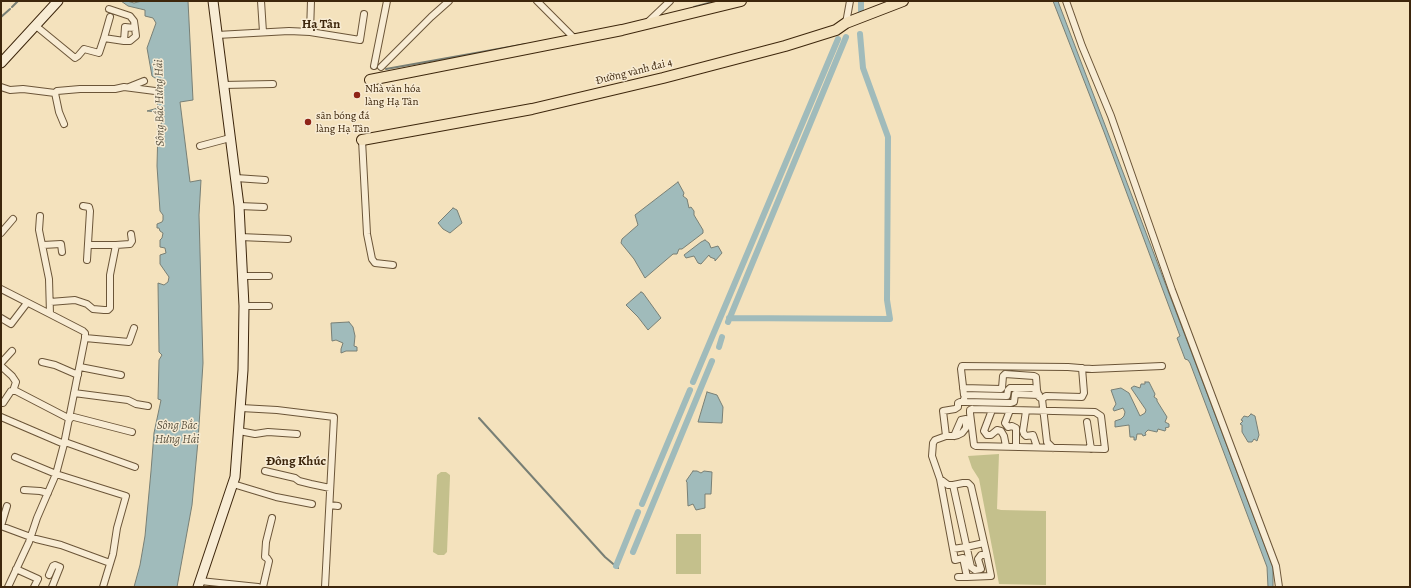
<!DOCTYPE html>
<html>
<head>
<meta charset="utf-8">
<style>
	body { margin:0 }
	#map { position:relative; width:1411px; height:588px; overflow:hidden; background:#f4e2bd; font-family:Alegreya,serif }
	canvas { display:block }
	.frame { position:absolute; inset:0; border:2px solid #3d260c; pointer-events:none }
</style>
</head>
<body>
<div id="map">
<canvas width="1411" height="588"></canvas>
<div class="frame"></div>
</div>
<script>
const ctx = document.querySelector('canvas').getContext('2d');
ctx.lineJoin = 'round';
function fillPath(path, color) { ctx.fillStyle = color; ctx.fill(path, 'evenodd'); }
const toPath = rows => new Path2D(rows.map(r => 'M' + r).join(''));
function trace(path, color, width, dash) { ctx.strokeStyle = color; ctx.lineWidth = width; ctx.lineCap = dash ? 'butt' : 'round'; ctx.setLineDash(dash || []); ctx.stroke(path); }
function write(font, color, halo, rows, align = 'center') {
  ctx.font = font + ' Alegreya,serif'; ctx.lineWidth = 3; ctx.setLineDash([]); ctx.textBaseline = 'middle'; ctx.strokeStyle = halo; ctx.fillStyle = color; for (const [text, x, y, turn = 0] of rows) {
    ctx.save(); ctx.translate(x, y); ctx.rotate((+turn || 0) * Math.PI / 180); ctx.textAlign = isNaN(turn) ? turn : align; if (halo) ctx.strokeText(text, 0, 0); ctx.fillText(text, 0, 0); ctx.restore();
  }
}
const green = toPath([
	[999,454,997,509,1001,510,1046,511,1046,585,999,584,979,479,972,468,968,456],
	[441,472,446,472,450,475,450,477,447,552,444,555,438,555,433,552,437,475],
	[676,534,701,534,701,574,676,574]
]);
const water = toPath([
	[121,1,127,1,134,3,142,1,188,1,193,100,180,102,190,182,201,180,199,215,203,363,198,441,192,505,177,587,134,587,140,565,145,536,151,471,154,433,161,400,158,399,159,360,162,355,159,352,158,283,164,285,168,282,169,277,160,264,160,255,166,253,165,248,160,247,160,240,162,238,163,233,160,231,159,228,157,228,157,224,162,222,163,220,163,215,160,211,157,166,158,127,161,124,163,118,157,116,157,112,147,111,158,108,155,91,158,88,161,86,158,80,152,76,147,48,156,23,153,18,145,16,145,10,128,6,121,1],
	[1053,1,1058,1,1059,4,1273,567,1273,587,1268,587,1267,567,1190,363,1188,360,1185,359,1182,351,1177,338,1180,336,1104,132,1053,1],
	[678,182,684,193,683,196,687,199,689,208,691,207,694,211,694,215,703,230,703,233,682,249,679,249,677,254,673,254,645,278,634,259,621,243,622,239,638,225,635,215,678,182],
	[453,208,457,210,462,223,450,233,443,229,438,223,453,208],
	[705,240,709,243,711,248,718,246,722,253,715,261,715,259,710,257,709,255,701,264,698,263,694,256,686,258,684,255,701,242,705,240],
	[641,292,643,293,661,318,648,330,638,317,626,305,641,292],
	[349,322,353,327,355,336,354,346,357,347,357,351,346,351,341,353,341,349,343,343,336,340,332,341,331,323,349,322],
	[1145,382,1149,382,1155,394,1154,397,1157,399,1157,401,1167,417,1165,422,1169,424,1169,427,1165,428,1166,429,1165,431,1158,429,1157,432,1148,430,1145,433,1146,435,1143,436,1142,434,1137,434,1136,440,1134,440,1134,437,1130,437,1129,425,1115,427,1115,421,1121,419,1124,416,1125,412,1123,408,1114,411,1113,409,1116,404,1111,390,1121,388,1129,393,1140,416,1145,413,1146,410,1131,388,1134,386,1140,388,1141,384,1145,384,1145,382],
	[707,392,717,395,723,407,722,423,698,422,707,392],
	[1251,414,1255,416,1259,435,1257,441,1254,439,1252,442,1248,442,1242,432,1242,425,1240,424,1243,421,1241,420,1244,416,1248,417,1251,414],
	[693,471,697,471,701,473,704,471,712,472,711,494,705,494,705,508,696,510,693,504,688,506,687,482,686,481,693,471]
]);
const stream = toPath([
	[12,7,18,1],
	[694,7,716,1],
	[1,17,10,9],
	[386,69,526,44],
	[479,418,605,557,618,568]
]);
const canal = toPath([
	[861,1,861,14],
	[729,318,890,319,887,300,888,137,863,68,860,34],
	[728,322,846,37],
	[719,347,722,337],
	[693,382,838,39],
	[642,504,690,390],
	[633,552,712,361],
	[616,566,638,512]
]);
const street = toPath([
	[261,1,263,32],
	[537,1,576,40],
	[1066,1,1082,46,1111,116,1172,290,1276,566,1279,587],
	[648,22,670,1],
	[846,23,850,1],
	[36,26,75,58,78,56,84,49,99,53,104,38,124,41,125,27,135,28,134,21,130,16,109,9],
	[310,32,360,40,364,14],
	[217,35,289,31,310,32,311,1],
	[104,38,110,17],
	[124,41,130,41,136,36,135,28],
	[374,66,387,1],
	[381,67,431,17,449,1],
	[223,85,273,84],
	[1,87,10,90,23,89,55,93,59,112,64,124],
	[129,87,144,81],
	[55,93,57,91,80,89,115,89,124,87,155,91],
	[362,140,367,234,372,259,375,263,393,265],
	[200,146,230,138],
	[236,178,265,180],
	[83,206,89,207,90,211,87,260],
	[239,206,264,207],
	[1,233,13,219],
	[240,237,288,239],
	[43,245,61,244,62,252],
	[116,245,130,244,132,241,131,234],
	[242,276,269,276],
	[1,289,50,314],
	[50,302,75,300,87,304,93,309,104,310,108,310,110,308,110,275,116,245,88,245],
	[244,306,269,306],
	[1,318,11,324,27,303],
	[85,338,129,342,134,328],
	[42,362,55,365,78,375],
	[1,363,12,351],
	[1,366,12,376,16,382,13,391],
	[80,367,121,375],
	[963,388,1001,389,1002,388,1003,376,1005,374,1034,376,1036,377,1037,390],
	[74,393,128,400,136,404,148,406],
	[964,399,965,402,1011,403,1014,402,1015,394,1039,395],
	[1042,399,1039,397,1037,390,1032,388,1010,388,1008,390,1007,396,964,395,961,369,962,366,1068,367,1092,369,1162,366],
	[1,403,3,403,11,391,16,391,70,419],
	[241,408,277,410,334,417,325,587],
	[972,409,1095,412,1101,416,1105,449,976,446,974,445,970,413,970,410,972,409],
	[992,410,984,431,987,435,991,435,997,430,1001,431,1004,436,1006,446],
	[1010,410,1005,423,1008,427,1012,426,1016,428,1016,447],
	[1026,411,1023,431,1024,434,1026,436,1033,435,1037,447],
	[70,416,132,432],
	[1,417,64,444],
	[1087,422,1091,449],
	[239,431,255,434,268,432,297,434],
	[946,436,954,436,958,435,962,433,966,428,966,419,961,420,954,436],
	[65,442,135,467],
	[1053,448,1047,442,1042,399,1046,396,1082,397,1084,393,1082,368],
	[15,457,56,474,126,496,117,528,113,554,103,587],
	[265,471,295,478,299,481,311,484,330,488],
	[940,479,955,560,963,558,967,577,991,576,987,556,985,555,981,555,978,559,981,569,975,570,971,567,953,485,948,485,940,479,932,456,933,443,935,440,946,436,943,411,955,409,958,407,958,403,960,402,965,402],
	[233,484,276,497,312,504],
	[953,485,963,483,968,483,971,486,987,556],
	[24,490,40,491,48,493],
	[330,505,338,506],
	[1,526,36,539,61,545,110,563],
	[1,526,7,506],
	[953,549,966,547,984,543],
	[16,569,38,579,34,587],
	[49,575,53,566,55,565,60,567,52,587],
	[958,577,967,577],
	[200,581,258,587],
	[8,587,29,542,37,518,56,474,64,444,85,338,85,333,83,331,50,314,49,279,39,230,40,216],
	[263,587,269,561,267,558,265,557,266,542,272,518]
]);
const secondary = toPath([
	[1,63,58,1],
	[198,587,235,477,243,370,244,306,239,206,213,1]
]);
const primary = toPath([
	[370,80,622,30,741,1],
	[362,140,532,109,663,78,785,46,836,30,846,23,903,1]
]);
const markers = [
	[357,95,4,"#8f2418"],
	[308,122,4,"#8f2418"]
];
const streetNames = [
	["Đường vành đai 4",634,72,-14]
];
const poiNames = [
	["Nhà văn hóa",365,89],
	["làng Hạ Tân",365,102],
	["sân bóng đá",316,116],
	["làng Hạ Tân",316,129]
];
const waterNames = [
	["Sông Bắc Hưng Hải",160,103,-91],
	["Sông Bắc",177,426],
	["Hưng Hải",177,440]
];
const quarterNames = [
	["Hạ Tân",321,25],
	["Đông Khúc",296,462]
];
fillPath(green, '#c4c08c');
fillPath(water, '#a0bbbb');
trace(water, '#787f75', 1);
trace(stream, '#787f75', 2);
trace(canal, '#a0bbbb', 6);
trace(street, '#6b5538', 8);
trace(secondary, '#3d260c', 11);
trace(primary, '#3d260c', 12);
trace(street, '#f8ecd4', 6);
trace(secondary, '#f8ecd4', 9);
trace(primary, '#f4e2bd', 10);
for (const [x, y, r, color] of markers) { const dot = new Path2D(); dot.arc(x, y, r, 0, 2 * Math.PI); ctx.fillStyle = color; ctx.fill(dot); trace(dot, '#f8ecd4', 1.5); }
write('11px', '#3d260c', '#f8ecd4', streetNames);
write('11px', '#3d260c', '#f8ecd4', poiNames, 'left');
write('italic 12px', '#5b5341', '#f8ecd4', waterNames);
write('bold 13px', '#3d260c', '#f8ecd4', quarterNames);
</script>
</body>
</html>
